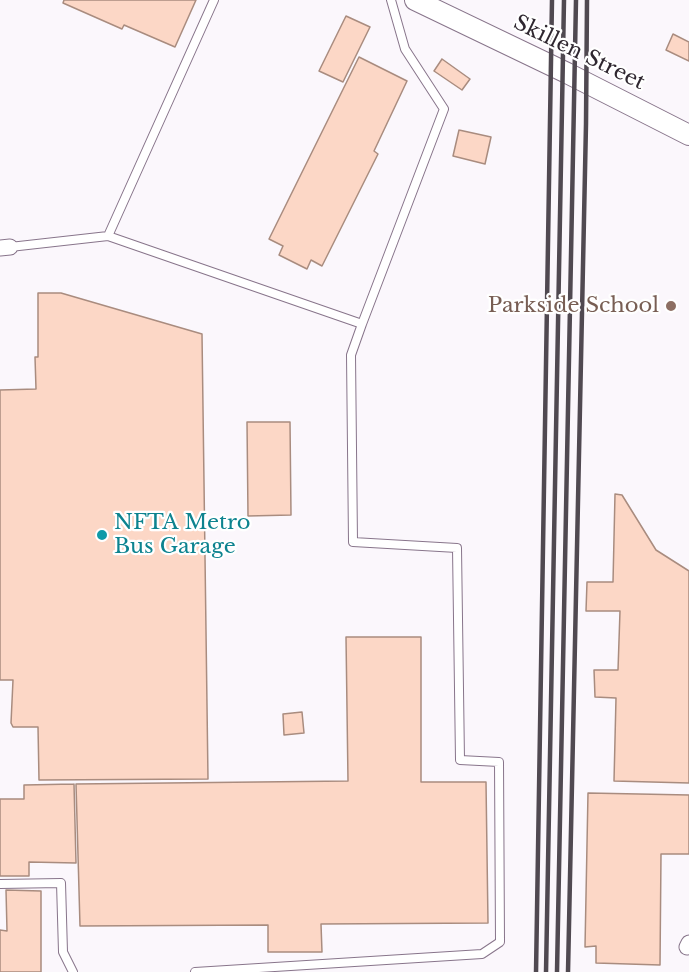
<!DOCTYPE html>
<html>
<head>
<meta charset="utf-8">
<style>
  body { margin:0 }
  canvas { display:block; background:#fbf7fc }
</style>
</head>
<body>
<canvas width="689" height="972"></canvas>
<script>
const context = document.querySelector('canvas').getContext('2d');
context.lineJoin = 'round';
function fillPath(path, color) { context.fillStyle = color; context.fill(path, 'evenodd'); }
const poly = rows => new Path2D(rows.map(r => 'M' + r).join(''));
function strokePath(path, color, width, dash) { context.strokeStyle = color; context.lineWidth = width; context.lineCap = dash ? 'butt' : 'round'; context.setLineDash(dash || []); context.stroke(path); }
function write(font, color, halo, rows, align = 'center') {
  context.font = font + ' "Libre Baskerville",serif'; context.lineWidth = 4.5; context.setLineDash([]); context.textBaseline = 'middle'; context.strokeStyle = halo; context.fillStyle = color; for (const [text, x, y, turn = 0] of rows) {
    context.save(); context.translate(x, y); context.rotate((+turn || 0) * Math.PI / 180); context.textAlign = isNaN(turn) ? turn : align; if (halo) context.strokeText(text, 0, 0); context.fillText(text, 0, 0); context.restore();
  }
}
const building = poly([
  [64,0,196,0,175,47,124,25,122,29,63,3,64,0],
  [346,16,370,27,343,82,319,71,346,16],
  [673,34,689,42,689,61,666,50,673,34],
  [359,57,407,81,374,151,378,154,322,266,311,260,307,269,279,255,283,246,269,239,359,57],
  [442,59,470,79,462,90,434,71,442,59],
  [459,130,491,137,485,164,453,156,459,130],
  [38,293,61,293,202,334,208,779,39,780,38,727,13,727,11,723,13,680,0,680,0,390,36,389,35,357,38,357,38,293],
  [247,422,290,422,291,515,248,516,247,422],
  [615,494,622,495,656,550,689,571,689,783,614,781,616,698,595,697,594,670,618,670,620,611,586,611,587,582,613,582,615,494],
  [346,637,421,637,421,782,486,782,488,923,321,924,322,952,268,952,268,925,80,926,76,784,348,781,346,637],
  [302,712,304,733,284,735,283,714,302,712],
  [74,784,76,863,29,862,29,876,0,876,0,799,24,799,24,785,74,784],
  [588,793,689,795,689,854,661,854,660,965,596,963,596,946,585,947,588,793],
  [6,890,41,891,41,972,0,972,0,930,7,931,6,890]
]);
fillPath(building, '#fcd7c6');
strokePath(building, '#a98c7f', 1.5);
const service = poly([
  [108,236,214,0],
  [10,247,108,236,362,324,444,109,405,49,391,0],
  [0,884,61,883,63,952,73,972],
  [195,972,482,954,500,942,499,762,460,760,457,548,353,542,351,355,362,324]
]);
const minor = poly([
  [0,248,10,247],
  [687,947,689,943]
]);
const tertiary = poly([
  [415,0,567,73,689,135]
]);
strokePath(service, '#88758b', 10);
strokePath(minor, '#88758b', 17);
strokePath(tertiary, '#88758b', 22);
strokePath(service, '#fff', 8);
strokePath(minor, '#fff', 15);
strokePath(tertiary, '#fff', 20);
strokePath(poly([
  [536,972,552,0],
  [546,972,564,0],
  [557,972,576,0],
  [568,972,586,124,587,0]
]), '#504951', 4.5);
for (const [x, y, r, color] of [
  [671,306,6,"#8d6e63"],
  [102,535,6,"#0f9aa8"]
]) { const dot = new Path2D(); dot.arc(x, y, r, 0, 2 * Math.PI); context.fillStyle = color; context.fill(dot); strokePath(dot, '#fff', 2); }
write('21px', '#2f2730', '#fff', [
  ["Skillen Street",579,53,26]
]);
write('21px', '#785e54', '#fff', [
  ["Parkside School",659,306]
], 'right');
write('21px', '#0d838f', '#fff', [
  ["NFTA Metro",114,523],
  ["Bus Garage",114,547]
], 'left');
</script>
</body>
</html>
